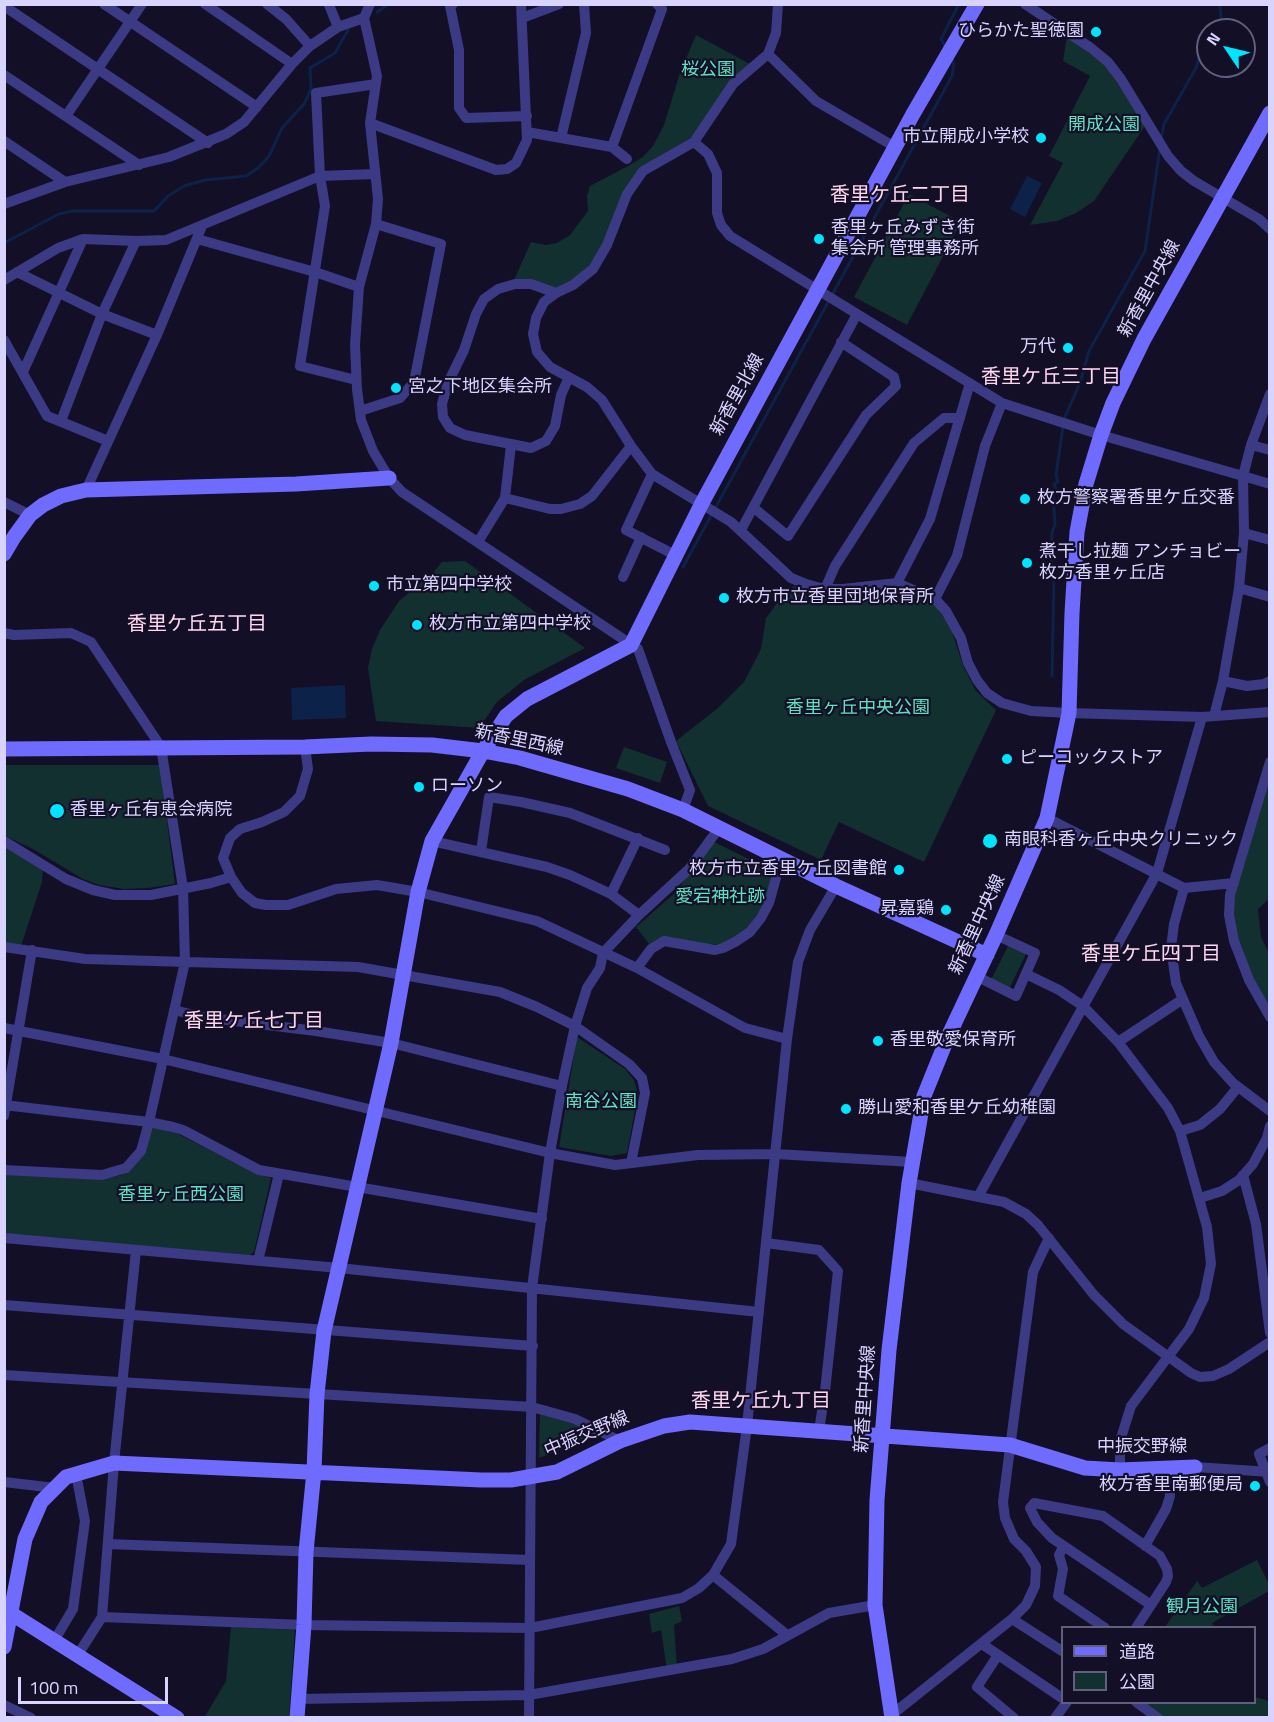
<!DOCTYPE html>
<html>
<head>
<meta charset="utf-8">
<style>
  body { margin:0 }
  #map { position:relative; width:1274px; height:1722px; overflow:hidden; background:#130f26; font-family:"Titillium Web","Noto Sans JP",sans-serif }
  canvas { display:block }
  .frame { position:absolute; inset:0; border:6px solid #d9d4ff; pointer-events:none }
  .legend { position:absolute; left:1061px; top:1626px; width:195px; height:78px; box-sizing:border-box; background:#130f26; border:2px solid #625e7d; margin:0; padding:8px 10px; list-style:none; font-size:18px; color:#d9d4ff }
  .legend li { display:flex; align-items:center; gap:12px; height:30px }
  .legend b { width:30px; border:2px solid #625e7d }
  .north { position:absolute; left:1196px; top:18px; width:60px; height:60px; box-sizing:border-box; background:#130f26; border:2px solid #625e7d; border-radius:50%; rotate:305deg; font-size:16px; font-weight:700; line-height:24px; text-align:center; color:#d9d4ff }
  .north::after { content:''; display:block; margin:auto; width:21px; height:27px; background:#00e5ff; clip-path:polygon(50% 0,100% 100%,50% 72%,0 100%) }
  .scale { position:absolute; left:18px; top:1677px; width:150px; height:27px; box-sizing:border-box; border:3px solid #d9d4ff; border-top:0; padding-left:8px; font-size:18px; line-height:21px; white-space:nowrap; color:#d9d4ff; -webkit-text-stroke:4px #130f26; paint-order:stroke }
</style>
</head>
<body>
<div id="map">
<canvas width="1274" height="1722"></canvas>
<div class="frame"></div>
<ul class="legend">
<li><b style="height:8px;background:#6f6bff"></b>道路</li>
<li><b style="height:16px;background:#12302f"></b>公園</li>
</ul>
<div class="north">N</div>
<div class="scale">100 m</div>
</div>
<script>
const context = document.querySelector('canvas').getContext('2d');
context.lineJoin = 'round';
function fillPath(path, color) { context.fillStyle = color; context.fill(path, 'evenodd'); }
const poly = rows => new Path2D(rows.map(r => 'M' + r).join(''));
function strokePath(path, color, width, dash) { context.strokeStyle = color; context.lineWidth = width; context.lineCap = dash ? 'butt' : 'round'; context.setLineDash(dash || []); context.stroke(path); }
function write(font, color, halo, rows, align = 'center') {
  context.font = font + ' "Titillium Web","Noto Sans JP",sans-serif'; context.lineWidth = 4.5; context.setLineDash([]); context.textBaseline = 'middle'; context.strokeStyle = halo; context.fillStyle = color; for (const [text, x, y, turn = 0] of rows) {
    context.save(); context.translate(x, y); context.rotate((+turn || 0) * Math.PI / 180); context.textAlign = isNaN(turn) ? turn : align; if (halo) context.strokeText(text, 0, 0); context.fillText(text, 0, 0); context.restore();
  }
}
fillPath(poly([
  [696,35,750,64,691,138,640,168,603,243,589,266,571,281,555,289,514,280,531,242,546,245,557,243,570,235,588,211,587,196,590,186,628,166,643,157,653,146,664,125,680,73],
  [1067,36,1105,65,1118,81,1145,126,1094,201,1076,213,1057,221,1030,225,1063,163,1049,156,1090,76,1063,61],
  [909,194,961,222,907,325,854,297],
  [465,561,585,648,524,680,497,702,479,728,376,721,368,668,372,649,380,630,399,601,433,573,442,562],
  [794,586,819,596,849,596,886,591,911,592,935,605,950,626,964,668,976,691,996,710,924,862,839,822,821,860,708,806,676,741,718,708,744,682,761,649,766,618,780,599],
  [624,747,667,762,660,783,616,768],
  [4,765,160,765,175,884,148,888,124,889,99,885,83,879,33,849,5,836],
  [1269,775,1269,899,1258,909,1261,937,1269,953,1269,1009,1253,979,1238,940,1233,914,1234,896],
  [712,841,769,869,772,877,765,901,757,915,747,929,722,944,705,944,663,937,649,944,636,927,676,892],
  [4,845,43,868,42,882,21,946,5,944],
  [1009,944,1027,952,1009,989,991,980],
  [577,1037,625,1069,634,1080,638,1094,627,1153,611,1156,559,1147],
  [151,1126,170,1130,257,1174,271,1178,254,1252,250,1255,5,1235,4,1173,109,1178,122,1175,135,1164],
  [540,1414,588,1428,594,1432,594,1437,539,1458],
  [1257,1560,1269,1584,1269,1591,1212,1623,1214,1627,1165,1627,1197,1581,1202,1588],
  [679,1606,682,1621,674,1625,677,1668,667,1670,661,1630,652,1633,649,1614],
  [231,1627,295,1630,289,1717,204,1718,226,1681],
  [1255,1697,1269,1701,1269,1717,1164,1717,1141,1703,1254,1702]
]), '#12302f');
fillPath(poly([
  [1027,176,1042,183,1025,217,1010,209],
  [345,685,346,718,292,720,291,688]
]), '#0c2248');
strokePath(poly([
  [377,12,389,4],
  [1214,30,1221,19,1220,4],
  [946,48,941,39,959,4],
  [1161,139,1164,124,1196,68,1201,52,1208,41],
  [4,243,59,214,72,211,154,211,168,196,184,186,205,180,246,176,258,168,269,156,282,128,304,104,311,89,310,68,335,53,348,30],
  [683,567,952,76,954,64,952,59],
  [1052,676,1054,576,1051,565,1052,533,1055,524,1053,496,1056,489,1054,484,1058,482,1056,475,1064,419,1080,383,1089,351,1145,251,1160,148]
]), '#0c2248', 3);
strokePath(poly([
  [104,4,257,107],
  [205,4,292,64],
  [267,4,286,19,310,46],
  [370,4,364,18,377,76,370,123,378,199,376,224,359,287,355,345,357,389,361,420,373,451,389,478,402,492,638,649,671,742,690,790,683,810],
  [453,4,450,6,459,50,459,108,466,118,527,116],
  [778,4,776,33,768,54,733,84,694,142,643,171,627,194,607,245,593,269,573,285,556,293,544,302,536,318,533,334,537,352,550,367,587,387,602,400,631,446,652,474,731,522,791,578,806,584,825,589,843,589,897,583,935,599,946,611,961,638,968,663,977,680,987,693,1002,703,1031,711,1069,713,1202,717,1270,712],
  [1025,4,1091,48,1108,62,1121,79,1168,156,1181,171,1194,181,1259,219,1270,229],
  [329,5,338,27],
  [4,6,208,143],
  [522,18,559,4],
  [768,54,816,101,895,147],
  [4,75,139,165],
  [66,116,142,4],
  [370,123,496,170,507,169,516,163,527,140,521,4],
  [527,132,612,147,627,159],
  [561,138,586,33,584,4],
  [4,141,65,182],
  [694,142,708,154,717,173,717,213,721,225,730,236,1002,403,985,446,957,556,935,599],
  [612,147,662,9,657,4],
  [4,204,65,182,169,157,226,134,244,122,292,64,310,46,338,27,364,18],
  [197,239,315,272,359,287],
  [17,272,102,314,157,335],
  [4,280,58,248,83,239,136,241,166,240,320,176,375,174],
  [556,293,531,284,515,284,498,289,484,299,476,314,464,350,448,383,442,404,443,417,450,428,465,435,531,448,546,441,555,426,561,395,569,377],
  [4,340,47,416,108,441],
  [23,372,83,239],
  [356,380,300,366,325,206,320,176,316,93,376,84],
  [1002,403,1101,435,1243,476,1244,533,1270,540],
  [360,411,400,398,414,382,441,244,376,224],
  [61,421,102,314,136,241],
  [1251,445,1270,394],
  [1270,450,1251,445,1243,476,1270,484],
  [652,474,626,530,677,556],
  [86,490,157,335,202,226],
  [505,498,550,509,561,509,580,504,592,496,631,446],
  [4,502,30,515],
  [754,508,788,536,866,415,896,386,894,377,841,342],
  [741,530,857,314],
  [478,542,505,498,511,445],
  [623,577,641,537],
  [897,583,930,519,970,383],
  [1239,588,1270,597],
  [825,589,835,566,914,443,944,418,960,418],
  [4,633,14,635,71,633,91,642,161,747,183,888,185,962,149,1122,141,1151,126,1168,102,1175,4,1170],
  [1223,681,1247,686,1264,684,1270,681],
  [1214,716,1223,681,1239,588,1244,533],
  [305,747,308,769,300,796,284,812,262,822,240,829,230,838,223,858,231,877,242,893,255,903,266,905,288,905,336,889,377,885,418,892,537,921,637,968,745,1028,787,1039],
  [1270,762,1230,895,1229,915,1234,941,1249,980,1270,1017],
  [1047,818,1184,888,1234,883],
  [4,841,66,879,93,890,115,895,151,895,211,883,231,877],
  [432,841,547,867,570,875,611,894,639,915],
  [481,851,489,797,521,802,570,813,665,850],
  [1184,888,1174,924,1171,948,1176,983,1199,1036,1214,1062,1233,1083,1270,1111],
  [611,894,638,838],
  [4,947,85,959,358,967,500,992,537,1007,575,1026,629,1064,642,1078,645,1093,631,1163],
  [637,968,651,949,664,941,715,950,723,948,735,942,750,932,761,918,769,903,776,878],
  [1026,974,1059,990,1083,1006,1118,1042,1168,1108,1180,1131,1207,1227,1211,1264,1204,1298,1189,1329,1131,1406,1120,1441,1120,1470],
  [976,976,1016,996,1035,953,996,935],
  [174,1010,202,1017,316,1031,391,1043,562,1086],
  [4,1028,163,1059,550,1153,615,1165,698,1155,776,1154,912,1162],
  [1118,1042,1183,999],
  [4,1105,149,1122,173,1127,183,1130,259,1170,542,1219],
  [4,1116,32,950],
  [1180,1131,1200,1125,1220,1109,1238,1087],
  [1243,1175,1256,1224,1270,1333],
  [909,1183,1004,1202,1026,1214,1038,1225,1094,1295,1123,1324,1191,1373,1200,1377,1213,1376,1229,1369,1270,1342],
  [979,1195,1157,873,1202,717],
  [1200,1198,1222,1191,1239,1180,1253,1164,1267,1138,1270,1126],
  [4,1238,339,1268,759,1312],
  [766,1243,819,1250,838,1271,825,1391,819,1431],
  [258,1261,279,1174],
  [4,1305,533,1346],
  [4,1375,532,1407,575,1419,620,1441],
  [1270,1448,1259,1454,1270,1482],
  [1195,1467,1270,1472],
  [4,1482,55,1488],
  [108,1544,530,1560],
  [1064,1546,1059,1555,1063,1569,1058,1596,1105,1628],
  [1145,1546,1166,1509,1170,1496,1168,1467],
  [713,1575,787,1635],
  [102,1617,304,1625,530,1628,682,1598,699,1588,713,1575,731,1544,747,1426,787,1039,798,962,810,930,836,886],
  [1012,1619,1062,1651],
  [1136,1628,1166,1582,1168,1576,1167,1569,1160,1556,1103,1516,1034,1503,1030,1508,1037,1522,1052,1538,1151,1605],
  [54,1641,73,1609,85,1521,76,1474],
  [982,1644,1062,1698],
  [998,1655,977,1687,1014,1718],
  [77,1656,102,1617,114,1463,136,1250],
  [299,1699,529,1695,732,1659,763,1649,829,1613,875,1605],
  [1136,1702,1158,1718],
  [4,1705,31,1718],
  [889,1717,1012,1619,1026,1605,1035,1586,1036,1567,1026,1551,1014,1539,1005,1518,1003,1502,1033,1272,1049,1238],
  [529,1718,532,1288,550,1153,562,1086,575,1026,587,988,600,968,603,953,639,915,689,869,719,828],
  [1055,1718,1067,1702]
]), '#3d3a85', 10);
strokePath(poly([
  [4,554,14,537,30,515,43,505,61,496,86,490,296,484,389,478],
  [4,749,305,747,371,744,432,745,483,751,520,758,628,789,683,810,836,886,987,955],
  [4,1609,177,1718],
  [4,1647,25,1539,41,1502,66,1477,114,1463,481,1480,511,1480,557,1472,620,1441,664,1426,690,1422,1010,1445,1085,1468,1120,1470,1195,1467],
  [297,1718,304,1625,306,1552,314,1471,317,1394,324,1331,391,1043,418,892,432,841,483,751,506,716,527,699,631,645,702,503,913,114,977,4],
  [892,1718,875,1605,877,1500,889,1350,909,1183,924,1096,947,1039,996,935,1047,818,1069,713,1072,613,1077,532,1086,484,1101,435,1113,403,1144,339,1270,113]
]), '#6f6bff', 15);
for (const [x, y, r, color] of [
  [1096,32,6,"#00e5ff"],
  [1041,138,6,"#00e5ff"],
  [819,239,6,"#00e5ff"],
  [1068,348,6,"#00e5ff"],
  [396,388,6,"#00e5ff"],
  [1025,499,6,"#00e5ff"],
  [1027,563,6,"#00e5ff"],
  [374,586,6,"#00e5ff"],
  [724,598,6,"#00e5ff"],
  [417,625,6,"#00e5ff"],
  [1007,759,6,"#00e5ff"],
  [419,787,6,"#00e5ff"],
  [57,811,8,"#00e5ff"],
  [990,841,8,"#00e5ff"],
  [899,870,6,"#00e5ff"],
  [946,910,6,"#00e5ff"],
  [878,1041,6,"#00e5ff"],
  [846,1109,6,"#00e5ff"],
  [1255,1486,6,"#00e5ff"]
]) { const dot = new Path2D(); dot.arc(x, y, r, 0, 2 * Math.PI); context.fillStyle = color; context.fill(dot); strokePath(dot, '#130f26', 2); }
write('18px', '#d9d4ff', '#130f26', [
  ["ひらかた聖徳園",1084,32,"right"],
  ["市立開成小学校",1029,138,"right"],
  ["香里ヶ丘みずき街",831,229],
  ["集会所 管理事務所",831,250],
  ["万代",1056,348,"right"],
  ["宮之下地区集会所",408,388],
  ["枚方警察署香里ケ丘交番",1037,499],
  ["煮干し拉麺 アンチョビー",1039,553],
  ["枚方香里ヶ丘店",1039,574],
  ["市立第四中学校",386,586],
  ["枚方市立香里団地保育所",736,598],
  ["枚方市立第四中学校",429,625],
  ["ピーコックストア",1019,759],
  ["ローソン",431,787],
  ["香里ヶ丘有恵会病院",70,811],
  ["南眼科香ヶ丘中央クリニック",1004,841],
  ["枚方市立香里ケ丘図書館",887,870,"right"],
  ["昇嘉鶏",934,910,"right"],
  ["香里敬愛保育所",890,1041],
  ["勝山愛和香里ケ丘幼稚園",858,1109],
  ["枚方香里南郵便局",1243,1486,"right"]
], 'left');
write('18px', '#5fe0c0', '#130f26', [
  ["桜公園",708,71],
  ["開成公園",1104,126],
  ["香里ヶ丘中央公園",858,709],
  ["愛宕神社跡",720,898],
  ["南谷公園",601,1103],
  ["香里ヶ丘西公園",181,1196],
  ["観月公園",1202,1608]
]);
write('18px', '#d9d4ff', '#130f26', [
  ["新香里中央線",1150,289,-61],
  ["新香里北線",738,395,-61],
  ["新香里西線",519,741,12],
  ["新香里中央線",978,925,-65],
  ["新香里中央線",866,1399,-86],
  ["中振交野線",587,1435,-23],
  ["中振交野線",1142,1448]
]);
write('20px', '#ffd6f0', '#130f26', [
  ["香里ケ丘二丁目",900,196],
  ["香里ケ丘三丁目",1051,378],
  ["香里ケ丘五丁目",197,625],
  ["香里ケ丘四丁目",1151,955],
  ["香里ケ丘七丁目",254,1022],
  ["香里ケ丘九丁目",761,1402]
]);
</script>
</body>
</html>
